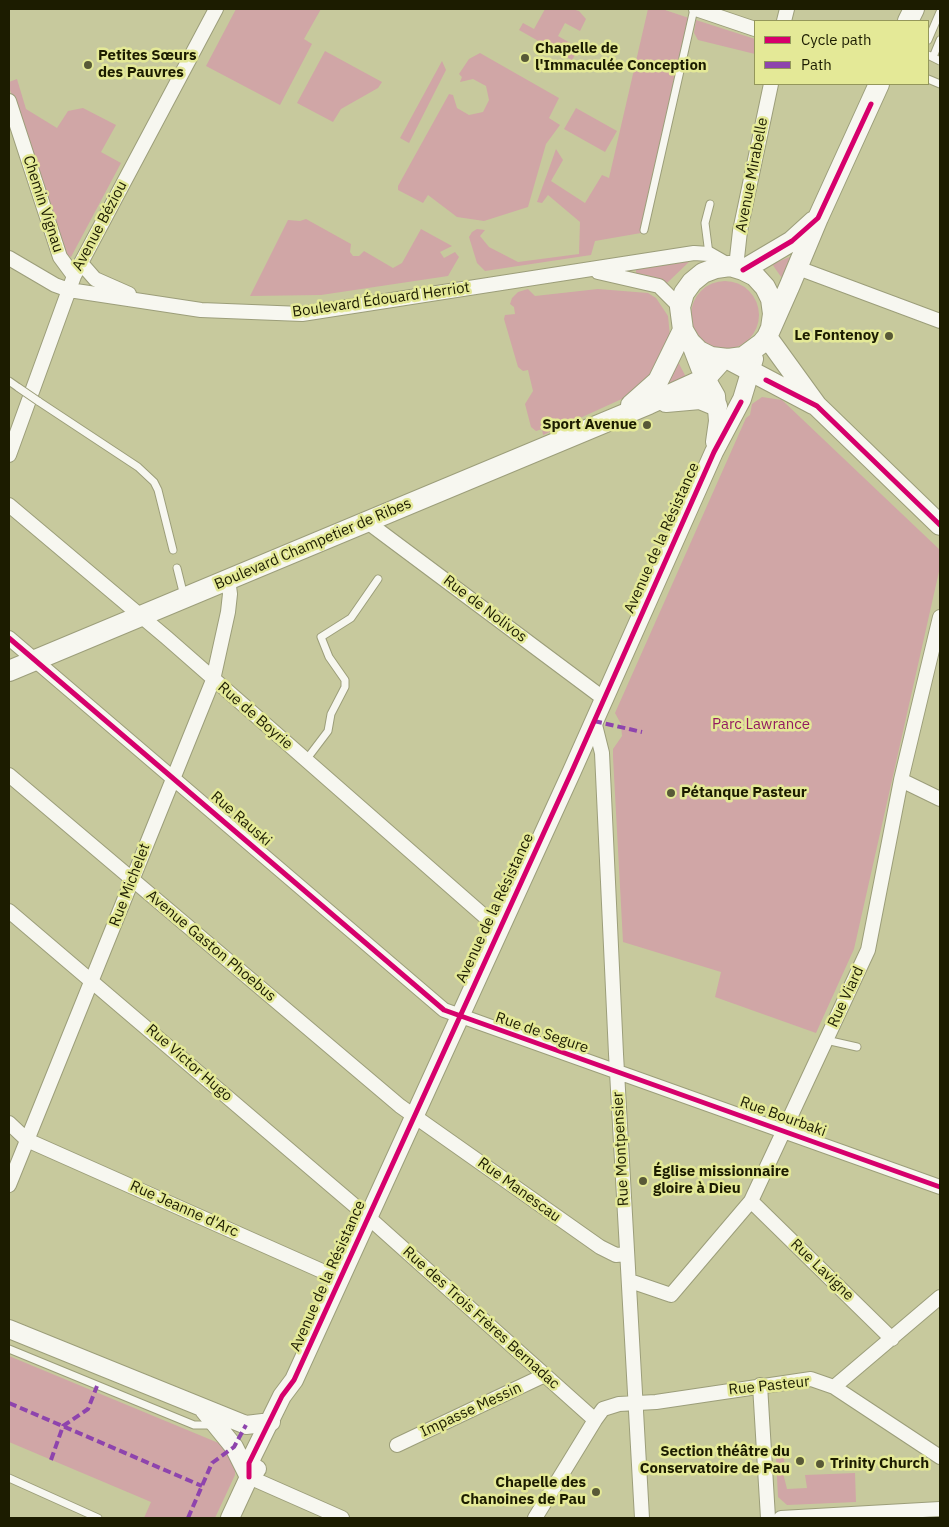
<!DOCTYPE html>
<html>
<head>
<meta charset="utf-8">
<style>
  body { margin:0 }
  #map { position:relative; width:949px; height:1527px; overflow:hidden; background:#c7c99d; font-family:"IBM Plex Sans",sans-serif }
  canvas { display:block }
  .frame { position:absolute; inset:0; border:10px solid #1c1c00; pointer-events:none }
  .legend { position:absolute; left:754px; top:20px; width:175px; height:65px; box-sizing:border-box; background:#e4e997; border:1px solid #94975b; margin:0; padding:6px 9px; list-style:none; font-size:15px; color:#1c1c00 }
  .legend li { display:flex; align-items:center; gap:10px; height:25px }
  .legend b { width:25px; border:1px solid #94975b }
</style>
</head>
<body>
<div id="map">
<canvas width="949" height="1527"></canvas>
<div class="frame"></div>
<ul class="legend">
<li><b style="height:6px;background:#d6006c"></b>Cycle path</li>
<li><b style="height:6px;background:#8e44ad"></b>Path</li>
</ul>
</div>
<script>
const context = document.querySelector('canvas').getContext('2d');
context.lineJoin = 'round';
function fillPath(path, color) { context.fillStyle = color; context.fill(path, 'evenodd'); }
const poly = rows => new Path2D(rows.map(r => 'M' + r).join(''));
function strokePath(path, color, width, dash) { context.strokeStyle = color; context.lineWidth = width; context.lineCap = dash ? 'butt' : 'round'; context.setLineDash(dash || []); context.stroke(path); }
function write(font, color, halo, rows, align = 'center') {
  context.font = font + ' "IBM Plex Sans",sans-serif'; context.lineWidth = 5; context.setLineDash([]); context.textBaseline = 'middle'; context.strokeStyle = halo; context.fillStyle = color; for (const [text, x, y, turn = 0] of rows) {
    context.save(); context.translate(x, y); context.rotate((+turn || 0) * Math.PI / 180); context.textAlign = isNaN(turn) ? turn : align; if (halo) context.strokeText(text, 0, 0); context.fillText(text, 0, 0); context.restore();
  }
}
fillPath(poly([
  [236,9,321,9,304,39,312,44,280,105,206,66],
  [545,9,572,9,579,11,586,19,580,31,565,23,558,36,579,48,572,60,519,30,523,23,534,29],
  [648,9,662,9,689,18,641,233,595,241,591,255,485,271,477,263,469,237,472,232,477,229,485,230,480,236,489,247,518,262,579,254,580,222,548,195,542,203,537,202,556,149,563,160,551,181,585,203,602,175,609,178],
  [696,20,755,39,755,54,698,40,694,33],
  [325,51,382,82,378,88,341,109,333,122,297,103],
  [480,53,559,98,549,118,560,125,546,144,528,207,484,221,457,217,428,195,423,203,398,190,398,186,449,94,453,95,457,108,469,115,483,112,489,100,486,86,473,79,460,82,462,77,459,74,469,59],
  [442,61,446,70,409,143,400,138],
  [17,79,26,109,57,128,68,111,83,108,116,125,101,152,121,163,71,257,67,255,9,87,9,82],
  [576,108,617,131,605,152,564,129],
  [306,219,351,244,350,252,353,256,359,256,364,251,393,268,402,263,421,229,452,246,440,252,444,258,455,252,459,257,448,276,321,295,250,296,288,220,300,221],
  [795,255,784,281,772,264],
  [690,261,667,283,655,277,636,273,636,269],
  '691 315a34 34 0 1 1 68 0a34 34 0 1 1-68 0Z',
  [528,289,535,296,598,289,648,293,656,298,668,316,670,336,656,369,637,392,543,435,542,429,536,431,531,427,525,404,533,391,528,370,523,371,518,367,504,319,505,315,515,314,514,307,510,304,512,298,518,292],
  [677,360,687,379,662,392],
  [762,397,782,400,940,550,940,567,854,949,816,1033,715,997,721,972,623,942,613,757,613,749,622,736,621,724,615,713,746,418,750,415,752,404],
  [9,1356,221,1444,235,1461,235,1475,215,1518,144,1518,151,1502,9,1442],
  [776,1457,784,1457,785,1473,783,1473,787,1489,807,1488,805,1475,855,1473,856,1502,787,1505,778,1497]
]), '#d0a6a6');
const service = poly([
  [928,40,940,12],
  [928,55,940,61],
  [933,57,940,40],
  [928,79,940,84],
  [644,230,694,9],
  [709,254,705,223,710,204],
  [9,381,19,388],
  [38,401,138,467,154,482,158,490,173,550],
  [177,568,184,596],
  [306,760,328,731,331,714,345,687,345,680,329,657,321,637,351,618,378,579],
  [826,1040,857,1047],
  [9,1349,194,1425,213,1425],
  [9,1478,98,1518]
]);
const minor = poly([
  [696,9,755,29],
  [784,21,787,9],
  [9,101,60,257,74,276],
  [9,258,55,285,69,290,201,310,302,314,694,253,709,254,730,266],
  [81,263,95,279,129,294],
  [736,267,740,231,771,84],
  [798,268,940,321],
  [598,272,659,286,680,307],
  [9,455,74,276,216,9],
  [9,505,167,638,499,929],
  [366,521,603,698],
  [9,638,444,1010,940,1187],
  [594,721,602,753,616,1054,642,1518],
  [9,775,400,1106,600,1247,616,1255,627,1254],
  [901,780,940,799],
  [9,911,368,1217,595,1420],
  [9,1123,27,1140,340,1279],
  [9,1185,213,680,228,612,230,594,228,579],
  [751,1201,892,1339],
  [630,1281,671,1295,751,1201,868,950,901,780,940,617],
  [760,1385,768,1518],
  [834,1387,940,1297],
  [397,1445,545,1375],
  [249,1477,342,1518],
  [535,1518,595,1420,603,1409,619,1404,656,1402,811,1379,834,1387,940,1457],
  [781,1518,940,1509]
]);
const tertiary = poly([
  [690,342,700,368,716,396,718,421,715,442],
  [9,1329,246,1425,271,1422],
  [204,1410,234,1447,249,1477],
  [249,1477,249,1463,282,1396,294,1380,572,771,714,452,742,399,754,359],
  [230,1518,249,1477,257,1469]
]);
const secondary = poly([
  [908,21,914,9],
  [743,270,792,241,814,221],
  [771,328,773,314,771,299,765,287,755,276,743,270,730,266,716,268,703,273,692,282,684,293,680,307,683,330,690,342,699,351,711,357,728,359,743,357,762,343,767,337,790,285,818,218,879,84],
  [767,337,817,406,940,525],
  [728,359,813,404],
  [666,402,700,399,717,406],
  [631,405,658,381,683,330],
  [9,671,649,404,706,378,723,359]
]);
strokePath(service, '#9c9e7a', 9);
strokePath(minor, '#9c9e7a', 16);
strokePath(tertiary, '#9c9e7a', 20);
strokePath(secondary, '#9c9e7a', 22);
strokePath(service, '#f7f7f0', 7);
strokePath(minor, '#f7f7f0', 14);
strokePath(tertiary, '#f7f7f0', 18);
strokePath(secondary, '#f7f7f0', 20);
const serviceBridge = poly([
  [19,388,38,401]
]);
strokePath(serviceBridge, '#9c9e7a', 9, []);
strokePath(serviceBridge, '#f7f7f0', 7);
strokePath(poly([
  [594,721,642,732],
  [9,1403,202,1486],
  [51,1460,63,1426,88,1409,97,1386],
  [188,1518,212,1463,234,1447,246,1425]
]), '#8e44ad', 4, [8, 4]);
strokePath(poly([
  [743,270,792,241,818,218,871,104],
  [766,380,817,406,940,525],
  [9,638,444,1010,940,1187],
  [249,1477,249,1463,282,1396,294,1380,572,771,714,452,741,402]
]), '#d6006c', 5);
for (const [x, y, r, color] of [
  [525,58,5,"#585937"],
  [88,65,5,"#585937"],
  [889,336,5,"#585937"],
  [647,425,5,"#585937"],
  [671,793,5,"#585937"],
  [643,1181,5,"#585937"],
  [800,1461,5,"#585937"],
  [820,1464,5,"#585937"],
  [596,1492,5,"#585937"]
]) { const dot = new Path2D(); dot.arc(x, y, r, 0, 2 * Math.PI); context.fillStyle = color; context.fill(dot); strokePath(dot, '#e4e997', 2); }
write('bold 15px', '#1c1c00', '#e4e997', [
  ["Chapelle de",535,49],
  ["l'Immaculée Conception",535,66],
  ["Petites Sœurs",98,56],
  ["des Pauvres",98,73],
  ["Le Fontenoy",879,336,"right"],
  ["Sport Avenue",637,425,"right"],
  ["Pétanque Pasteur",681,793],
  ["Église missionnaire",653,1172],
  ["gloire à Dieu",653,1189],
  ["Section théâtre du",790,1452,"right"],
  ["Conservatoire de Pau",790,1469,"right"],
  ["Trinity Church",830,1464],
  ["Chapelle des",586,1483,"right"],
  ["Chanoines de Pau",586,1500,"right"]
], 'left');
write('15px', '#1c1c00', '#e4e997', [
  ["Avenue Mirabelle",752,175,-79],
  ["Chemin Vignau",43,204,72],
  ["Avenue Béziou",100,226,-62],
  ["Boulevard Édouard Herriot",381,300,-8],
  ["Avenue de la Résistance",662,538,-66],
  ["Boulevard Champetier de Ribes",313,544,-23],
  ["Rue de Nolivos",485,609,37],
  ["Rue de Boyrie",255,716,41],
  ["Rue Rauski",241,819,41],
  ["Rue Michelet",130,885,-69],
  ["Avenue de la Résistance",495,908,-65],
  ["Avenue Gaston Phoebus",211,946,40],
  ["Rue Viard",846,997,-65],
  ["Rue de Segure",542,1033,19],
  ["Rue Victor Hugo",189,1063,41],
  ["Rue Bourbaki",783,1117,20],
  ["Rue Montpensier",621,1149,-93],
  ["Rue Manescau",519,1190,36],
  ["Rue Jeanne d'Arc",184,1209,24],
  ["Rue Lavigne",822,1270,44],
  ["Avenue de la Résistance",328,1276,-66],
  ["Rue des Trois Frères Bernadac",481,1318,42],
  ["Rue Pasteur",769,1386,-6],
  ["Impasse Messin",471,1410,-25]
]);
write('15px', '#931b60', '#e4e997', [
  ["Parc Lawrance",761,725]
]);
</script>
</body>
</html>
